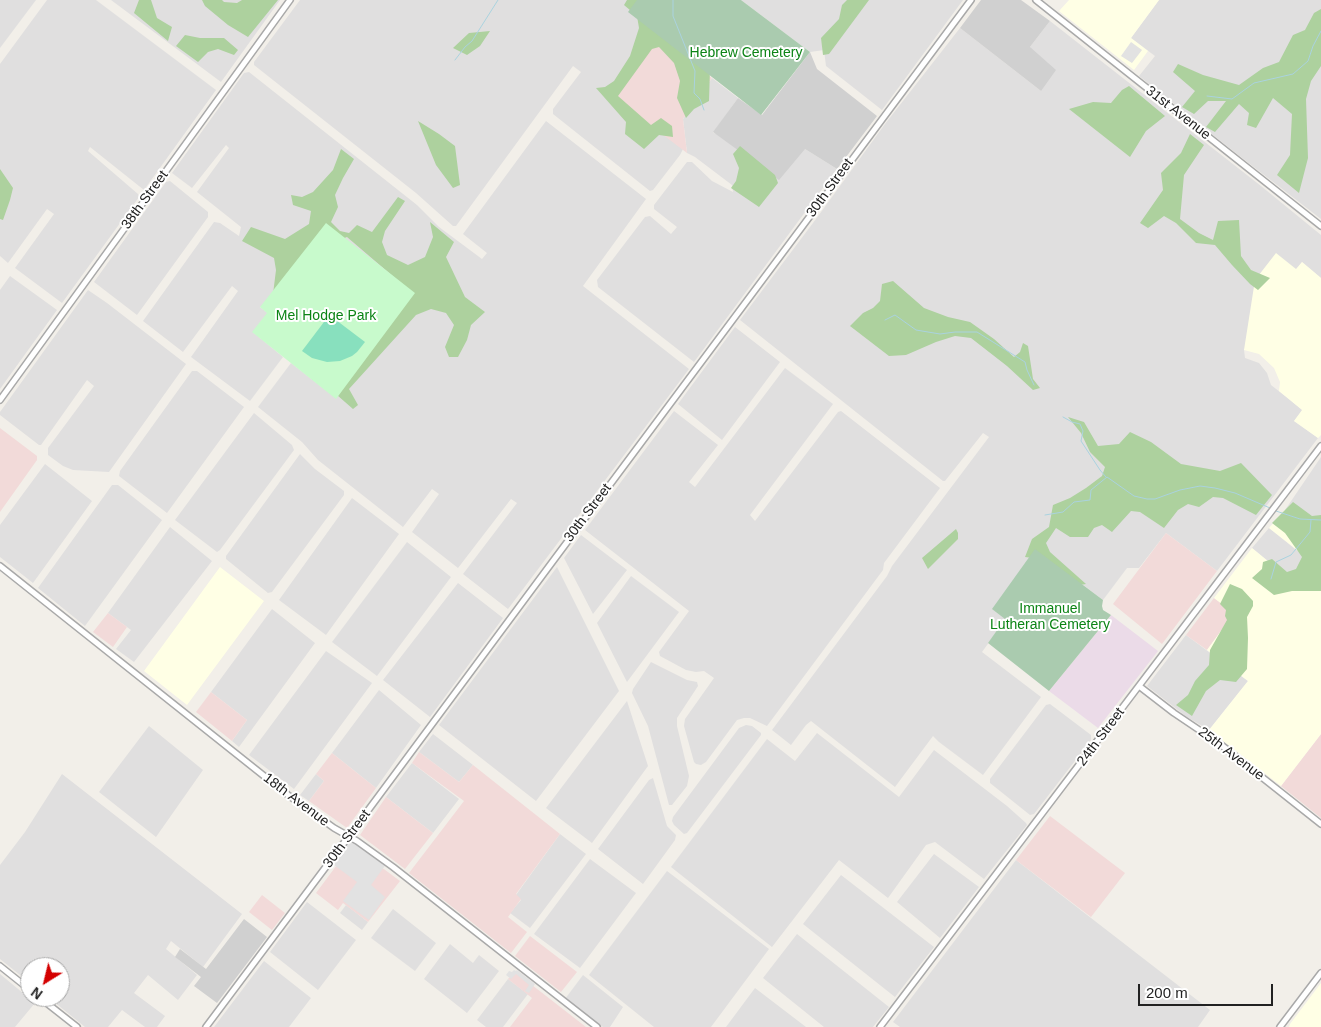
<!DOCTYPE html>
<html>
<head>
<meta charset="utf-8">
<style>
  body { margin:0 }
  #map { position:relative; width:1321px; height:1027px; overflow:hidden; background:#f2efe9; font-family:Helvetica,sans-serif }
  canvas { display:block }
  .north { position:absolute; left:20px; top:957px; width:50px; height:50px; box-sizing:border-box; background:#fff; border:1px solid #a7a7a7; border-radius:50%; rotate:216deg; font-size:14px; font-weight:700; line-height:20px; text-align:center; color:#222 }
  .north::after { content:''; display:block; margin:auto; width:18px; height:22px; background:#d40000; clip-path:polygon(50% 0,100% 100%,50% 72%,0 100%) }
  .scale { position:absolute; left:1138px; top:984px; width:135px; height:22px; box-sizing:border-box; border:2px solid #222; border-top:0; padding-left:6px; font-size:15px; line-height:18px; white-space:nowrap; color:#222; -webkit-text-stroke:4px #fff; paint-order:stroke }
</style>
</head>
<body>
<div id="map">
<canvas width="1321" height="1027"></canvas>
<div class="north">N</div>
<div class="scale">200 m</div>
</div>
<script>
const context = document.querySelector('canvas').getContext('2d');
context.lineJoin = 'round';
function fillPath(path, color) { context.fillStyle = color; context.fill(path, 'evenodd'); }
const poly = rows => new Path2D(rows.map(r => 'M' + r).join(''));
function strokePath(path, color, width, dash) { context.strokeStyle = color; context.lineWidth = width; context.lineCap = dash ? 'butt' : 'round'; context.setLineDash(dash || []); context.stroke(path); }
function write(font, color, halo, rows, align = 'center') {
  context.font = font + ' Helvetica,sans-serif'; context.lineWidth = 4; context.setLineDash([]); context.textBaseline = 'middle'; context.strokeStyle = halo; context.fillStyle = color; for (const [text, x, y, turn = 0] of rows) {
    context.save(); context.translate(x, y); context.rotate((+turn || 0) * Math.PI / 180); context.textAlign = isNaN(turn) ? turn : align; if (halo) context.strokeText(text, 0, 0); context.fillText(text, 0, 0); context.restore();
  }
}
fillPath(poly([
  [0,0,36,0,0,48],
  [47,0,96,0,216,90,144,190,90,147,88,151,138,194,139,197,62,303,15,268,54,214,47,209,8,263,0,256,0,64],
  [111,0,280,0,221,82],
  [300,0,637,0,660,37,614,97,683,149,680,155,653,190,650,191,553,114,553,109,581,72,573,66,456,226,453,226,416,193,254,65,254,62],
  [741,0,963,0,882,110,826,66,824,50,810,52],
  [1159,0,1321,0,1321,219,1237,154,1139,76,1155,56,1131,38],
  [1050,21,1261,186,1321,235,1321,278,1302,262,1244,350,1245,358,1259,363,1267,373,1271,385,1303,410,1294,421,1318,438,1217,571,1166,533,1139,568,1127,568,1103,600,1036,549,993,609,1006,619,982,652,1041,697,983,775,939,742,933,736,895,787,811,721,806,725,791,745,772,730,887,576,892,566,989,437,983,433,945,481,943,481,740,320,816,219,885,124,960,28,1041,91,1030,47],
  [249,72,417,205,439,227,482,259,487,253,463,234,546,121,646,199,583,286,689,369,508,609,463,574,517,503,511,499,458,568,412,532,439,494,432,489,403,527,318,460,302,442,258,407,291,363,336,398,415,293,260,307,268,313,253,332,283,357,250,401,191,357,238,291,232,286,183,352,143,321,214,222,220,223,239,236,241,227,197,192,229,148,226,145,192,188,172,173,244,73],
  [712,78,738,98,713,133,805,149,837,169,694,362,598,287,597,280,645,217,650,216,671,234,677,227,654,209,654,205,687,162,692,162,712,181,733,192,732,185,695,157,687,153,683,119],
  [170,181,208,212,208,217,137,315,94,282,166,182],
  [10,276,57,310,0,389,0,290],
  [88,290,107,303,186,364,109,472,73,470,63,466,48,455,48,448,94,386,87,380,41,445,39,445,0,415,0,412],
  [735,327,780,362,722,440,678,404],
  [785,368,833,404,750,515,755,521,838,412,841,411,940,488,884,563,883,570,767,726,750,718,744,718,737,720,706,762,701,765,696,764,694,762,684,726,685,719,714,678,704,671,696,672,686,670,660,656,659,652,689,611,585,530,674,411,718,445,689,482,695,487],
  [192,371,197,371,244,407,167,513,119,476,120,471],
  [254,413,292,445,294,450,220,550,217,552,175,520],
  [300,454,315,469,344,491,344,495,272,592,268,593,226,559,226,556],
  [1321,457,1321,516,1310,528,1285,510],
  [45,464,92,501,33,583,0,557,0,525],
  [112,485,118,485,162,520,85,626,38,588],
  [352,498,399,534,326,635,279,600],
  [170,527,212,561,134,662,116,649,131,630,108,613],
  [1269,528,1320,569,1303,590,1252,548],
  [581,535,627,570,593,614,564,558],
  [407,542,451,577,377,676,332,642],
  [557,567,619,691,536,801,439,725],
  [631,576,679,612,627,682,597,623],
  [458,583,503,618,430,717,383,680],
  [272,609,315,643,239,747,232,741,247,720,211,692],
  [1186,635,1248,681,1209,730,1187,717,1147,686],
  [326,651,372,683,294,789,249,755],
  [651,662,687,680,697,682,698,686,677,718,677,726,689,776,687,786,672,805,669,805,648,726,632,693,633,689],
  [379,690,421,725,376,788,332,753],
  [627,701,648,766,592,843,546,808],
  [1050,704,1091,735,1091,740,1034,814,1030,815,990,783,990,779,1046,705],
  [746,725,752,726,761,733,761,735,687,833,684,834,674,825,672,821,673,817,739,728],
  [149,726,203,770,156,837,99,792],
  [817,733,899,797,934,750,1007,806,1026,823,1027,825,984,879,935,842,926,845,888,898,839,860,772,947,671,867,767,739,795,761],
  [433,734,473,765,459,782,419,752],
  [412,763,459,799,433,833,386,797],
  [62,774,242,914,203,967,171,941,166,949,197,975,178,1000,148,975,134,993,165,1016,157,1027,145,1027,122,1010,108,1027,85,1027,48,997,60,997,60,967,30,967,30,983,0,959,0,865,25,832],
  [316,774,324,781,309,801,300,795],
  [653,778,667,826,676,835,675,840,643,884,598,849,649,780],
  [560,834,586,854,530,928,510,913,521,900,516,895],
  [934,854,979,887,940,938,897,902],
  [590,859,636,893,580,968,534,934],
  [1016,860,1210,1010,1198,1027,900,1027,893,1022],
  [667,871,769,949,711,1027,654,1027,589,975],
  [841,875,934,947,895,997,803,924],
  [307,902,356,940,318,990,270,952],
  [346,905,368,922,362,930,340,913],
  [393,909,436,943,415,971,371,938],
  [797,934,889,1007,873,1027,824,1027,763,978],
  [450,944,473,963,479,955,499,971,467,1013,424,979],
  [264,961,311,998,289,1027,214,1027],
  [0,974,35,1003,15,1027,0,1027],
  [583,975,623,1007,610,1027,603,1027,565,999],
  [508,979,528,994,503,1027,486,1027,477,1020],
  [755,988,806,1027,726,1027]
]), '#e0dfdf');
fillPath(poly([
  [660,37,712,78,683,119,687,153,613,97],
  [0,428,37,456,37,460,0,512],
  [1166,533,1217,571,1162,644,1113,604],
  [1214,598,1234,613,1207,650,1186,635],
  [108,613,127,627,113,647,93,632],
  [211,692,247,720,232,741,196,712],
  [1321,734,1321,818,1281,786],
  [419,752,459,782,473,765,560,834,516,894,521,899,508,917,527,932,511,953,409,873,464,801,412,763],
  [332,753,376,788,347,828,309,801,324,781,316,774],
  [386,797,433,833,405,869,360,835],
  [1050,816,1125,873,1091,917,1016,860],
  [351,846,361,852,400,881,368,922,343,903,338,910,316,893],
  [262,895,285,913,272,930,249,912],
  [530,936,577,972,561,992,515,956],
  [514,971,586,1027,510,1027,532,998,508,979]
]), '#f2dad9');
fillPath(poly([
  [1111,615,1158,651,1098,728,1049,691]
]), '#ebdbe8');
fillPath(poly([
  [1069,0,1159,0,1131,38,1148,51,1134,70,1059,11],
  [1276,253,1296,269,1302,262,1321,278,1321,435,1318,438,1294,421,1302,410,1279,391,1280,382,1274,368,1259,354,1244,350,1255,280],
  [1285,510,1309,528,1321,516,1321,734,1281,786,1209,730,1248,681,1207,650,1234,613,1214,598,1252,548,1303,590,1320,568,1269,528],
  [220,567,264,601,187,705,144,671],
  [1321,983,1321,1027,1289,1027,1290,1024]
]), '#ffffe5');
fillPath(poly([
  [981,0,1021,0,1050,21,1030,47,1056,70,1041,91,960,28],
  [810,52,817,69,877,116,837,169,805,149,779,180,713,132,738,98,762,115],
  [244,919,267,937,217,1003,194,986,201,977,175,957,180,949,206,969]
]), '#d0d0d0');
fillPath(poly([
  [139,0,151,0,157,18,172,27,168,41,134,13],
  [202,0,222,0,224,2,237,3,242,0,278,0,248,37,228,25,205,6],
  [627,0,682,0,710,69,709,101,694,109,686,118,677,98,680,81,674,63,659,47,652,49,618,96,651,125,661,118,672,126,673,137,659,135,644,149,625,134,626,122,596,88,605,87,614,81,630,56,639,28,637,16,624,5],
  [847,0,869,0,829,54,823,55,821,38,839,19,842,5],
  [1321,9,1321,66,1311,81,1306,99,1308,158,1299,193,1277,175,1290,155,1292,114,1273,98,1256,128,1247,125,1249,113,1239,104,1215,132,1206,127,1226,101,1208,101,1194,114,1182,107,1195,91,1173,72,1178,64,1203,75,1239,85,1263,68,1279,62,1293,35,1305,30,1314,13],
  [490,31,480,46,467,55,453,48,469,33],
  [185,35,200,38,224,38,238,50,234,55,218,49,208,52,198,62,176,46],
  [1129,86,1165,116,1146,131,1130,157,1069,109,1093,102,1111,103,1122,90],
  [418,121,439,134,455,146,460,185,453,188,436,165],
  [1190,134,1204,145,1184,175,1180,219,1199,233,1213,240,1218,221,1239,220,1241,256,1251,270,1270,278,1258,290,1250,284,1232,265,1215,245,1196,243,1176,223,1164,216,1148,228,1140,223,1163,190,1161,173,1181,153],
  [740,146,775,175,778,183,759,207,731,188,736,181,739,168,733,154],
  [341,149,354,159,343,178,335,195,338,207,331,222,340,231,349,233,357,225,372,232,398,197,405,201,385,231,382,242,387,255,408,265,425,257,433,237,430,222,454,242,446,257,455,276,465,297,485,312,471,325,467,340,458,357,449,357,445,347,454,325,446,313,431,309,416,315,349,389,358,405,353,409,337,395,409,290,347,237,329,244,273,294,276,270,274,258,242,241,251,227,285,239,309,224,311,211,293,205,291,195,302,197,313,192,333,170],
  [0,169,13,188,10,200,3,220,0,219],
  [893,281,924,308,948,317,970,322,994,339,1014,357,1020,352,1023,343,1028,346,1033,379,1040,388,1033,390,1007,366,971,338,955,336,936,342,906,355,889,356,850,326,863,313,873,308,880,301,882,284],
  [1068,417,1084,422,1098,446,1119,444,1130,432,1151,442,1181,464,1220,471,1241,463,1272,495,1256,515,1223,498,1213,497,1199,507,1188,504,1178,510,1164,528,1140,512,1131,511,1112,532,1102,525,1094,528,1088,537,1070,537,1056,528,1046,543,1050,552,1086,584,1080,585,1047,560,1025,557,1032,539,1049,527,1053,505,1070,498,1086,488,1102,476,1105,467,1090,452,1081,433],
  [1293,502,1312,516,1321,515,1321,591,1292,591,1274,595,1252,578,1262,569,1263,562,1272,559,1287,572,1296,569,1302,557,1285,533,1272,523],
  [956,529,958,533,958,539,928,569,922,558],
  [1230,584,1242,589,1253,601,1253,606,1247,617,1248,638,1247,669,1236,682,1220,680,1206,691,1192,716,1176,705,1188,695,1195,681,1209,665,1210,650,1227,620,1225,616,1226,610,1220,604]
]), '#add19e');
fillPath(poly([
  [637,0,741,0,810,52,761,115,628,12],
  [1035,549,1103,600,1102,606,1103,610,1111,615,1049,691,988,643,1005,619,992,609]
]), '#aacbaf');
fillPath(poly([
  [326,223,415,293,336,399,252,332,267,313,260,307]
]), '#c8facc');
fillPath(poly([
  [332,317,365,342,357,352,352,356,340,361,327,362,312,358,302,351,327,318]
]), '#88e0be');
fillPath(poly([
  [1131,42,1142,50,1132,63,1121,56],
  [349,836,387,863,371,885,385,897,369,920,343,901,357,882,330,862],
  [514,970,516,971,517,970,535,984,529,993,525,991,529,985,516,974,511,979,506,975,509,971,512,972]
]), '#e2e2e2');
strokePath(poly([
  [673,0,673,16,695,71,694,93,700,99,704,110],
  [455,60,465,47,472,41,498,0],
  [1207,96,1232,99,1254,83,1293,74,1308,61,1313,46,1321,31],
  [885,320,895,315,916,330,940,334,955,332,977,332,1025,362,1027,370,1034,385],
  [1063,417,1072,422,1080,424,1083,431,1081,441,1100,470,1106,477],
  [1276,511,1300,519,1321,520],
  [1045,515,1063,512,1074,502,1090,500,1091,490,1107,477,1134,496,1147,499,1155,499,1180,490,1200,486,1215,488,1235,493,1270,508],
  [1271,579,1276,562,1291,555,1310,532,1311,520]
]), '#aad3df', 1);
const minor = poly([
  [1036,0,1321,226],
  [0,400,290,0],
  [0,566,288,795,334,828,357,841,393,867,597,1027],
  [1139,686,1174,713,1220,744,1321,824],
  [0,966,30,990],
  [39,997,77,1027],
  [206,1027,349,836,556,557,971,0],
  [880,1027,1321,446],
  [1280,1027,1321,973]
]);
strokePath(minor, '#a9a9a9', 8);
strokePath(minor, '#fff', 5);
write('14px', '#0c8416', '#fff', [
  ["Hebrew Cemetery",746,53],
  ["Mel Hodge Park",326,316],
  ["Immanuel",1050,609],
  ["Lutheran Cemetery",1050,625]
]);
write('14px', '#222', '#fff', [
  ["31st Avenue",1178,113,38],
  ["30th Street",830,188,-54],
  ["38th Street",145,200,-54],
  ["30th Street",588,513,-53],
  ["24th Street",1101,737,-53],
  ["25th Avenue",1231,754,37],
  ["18th Avenue",296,800,37],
  ["30th Street",347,839,-53]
]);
</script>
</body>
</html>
